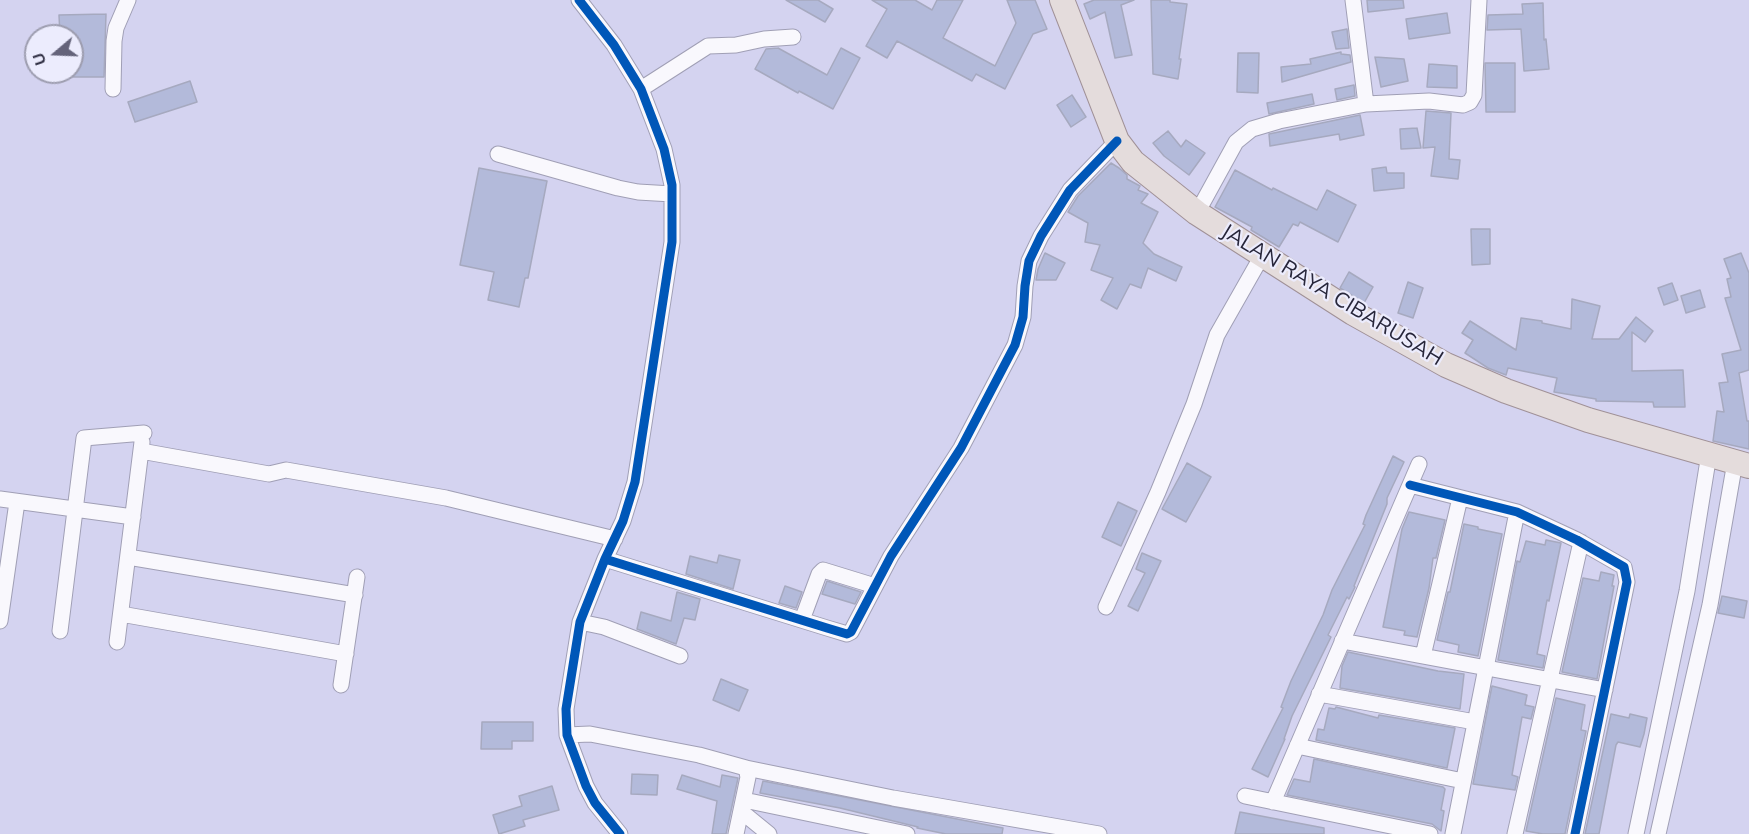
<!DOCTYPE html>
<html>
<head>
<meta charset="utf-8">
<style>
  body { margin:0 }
  #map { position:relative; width:1749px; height:834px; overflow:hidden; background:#d4d3f0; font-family:Mulish,sans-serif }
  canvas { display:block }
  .north { position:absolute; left:24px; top:24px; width:60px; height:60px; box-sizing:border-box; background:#ececfd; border:2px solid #9d9daf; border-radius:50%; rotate:251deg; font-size:16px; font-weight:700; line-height:24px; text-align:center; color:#27263a }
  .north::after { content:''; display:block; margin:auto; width:21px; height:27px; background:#64637a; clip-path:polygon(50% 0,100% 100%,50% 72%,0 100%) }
</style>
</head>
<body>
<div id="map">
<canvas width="1749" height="834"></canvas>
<div class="north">U</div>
</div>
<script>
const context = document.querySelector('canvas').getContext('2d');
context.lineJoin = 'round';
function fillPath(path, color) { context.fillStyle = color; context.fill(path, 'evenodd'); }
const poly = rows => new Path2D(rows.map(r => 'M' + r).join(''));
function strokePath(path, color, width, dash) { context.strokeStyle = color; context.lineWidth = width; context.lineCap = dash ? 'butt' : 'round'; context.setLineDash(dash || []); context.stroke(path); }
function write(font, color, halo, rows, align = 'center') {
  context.font = font + ' Mulish,sans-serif'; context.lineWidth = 4.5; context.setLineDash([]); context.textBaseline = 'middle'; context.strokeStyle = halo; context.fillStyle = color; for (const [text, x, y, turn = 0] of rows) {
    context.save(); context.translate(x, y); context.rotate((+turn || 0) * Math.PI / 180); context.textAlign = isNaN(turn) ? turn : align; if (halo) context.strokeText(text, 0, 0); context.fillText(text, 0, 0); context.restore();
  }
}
const building = poly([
  [786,0,818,0,833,9,825,22,786,0],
  [872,0,915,0,932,10,937,0,963,0,943,38,995,66,1016,23,1007,0,1035,0,1047,29,1033,34,1005,89,976,74,972,81,897,41,887,58,866,46,887,9,872,0],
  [1094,0,1134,0,1121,5,1132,55,1115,58,1105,12,1090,19,1084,4,1094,0],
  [1151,0,1170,0,1170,2,1187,4,1179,59,1181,59,1178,79,1153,74,1151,0],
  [1367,0,1403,0,1404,8,1368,12,1367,0],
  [1543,3,1544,40,1546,39,1549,69,1524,71,1521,29,1487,30,1488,15,1523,14,1522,4,1543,3],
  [1447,13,1450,33,1409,39,1406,19,1447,13],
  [106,14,104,77,72,77,72,36,60,36,59,15,106,14],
  [1347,29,1349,48,1336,49,1332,32,1347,29],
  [778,48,827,75,841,48,860,58,833,109,799,91,798,93,755,69,766,49,778,48],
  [1341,52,1341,54,1350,55,1351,62,1282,82,1281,67,1311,64,1310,59,1341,52],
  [1238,53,1259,53,1258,93,1237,92,1238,53],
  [1375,57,1404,59,1408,81,1381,87,1375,57],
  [1485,63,1515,63,1515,112,1486,112,1485,63],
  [1429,64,1457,66,1457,88,1427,87,1429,64],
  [190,81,197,102,135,122,128,102,190,81],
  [1354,85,1355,96,1337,100,1335,89,1354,85],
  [1312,94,1314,104,1269,114,1267,103,1312,94],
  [1072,95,1086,117,1071,127,1057,105,1072,95],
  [1426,111,1451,113,1449,159,1460,160,1458,179,1431,176,1435,147,1423,148,1426,111],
  [1360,115,1364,135,1340,140,1339,134,1270,146,1269,134,1360,115],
  [1417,128,1421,148,1401,149,1400,129,1417,128],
  [1168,131,1181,147,1186,140,1205,153,1189,175,1164,156,1153,143,1168,131],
  [1111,163,1119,168,1127,175,1127,179,1140,186,1138,190,1148,194,1141,203,1158,212,1143,243,1154,254,1182,267,1176,281,1148,268,1141,288,1130,284,1117,309,1101,300,1113,278,1091,270,1100,245,1085,242,1088,223,1068,212,1078,196,1111,163],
  [1386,167,1387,173,1404,173,1404,188,1374,191,1372,169,1386,167],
  [479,168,547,181,528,278,525,278,519,307,488,300,494,272,460,265,479,168],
  [1235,170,1272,190,1273,188,1317,210,1327,190,1356,205,1338,242,1300,222,1298,226,1293,224,1279,247,1251,230,1252,227,1215,207,1235,170],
  [1471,229,1490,229,1490,264,1472,265,1471,229],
  [1045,253,1065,263,1056,280,1036,280,1038,269,1045,253],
  [1741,253,1749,273,1749,370,1739,373,1747,421,1749,421,1749,449,1713,441,1717,411,1724,412,1719,383,1728,382,1722,354,1741,350,1725,298,1731,297,1727,279,1731,278,1724,259,1741,253],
  [1349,272,1373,287,1364,303,1340,288,1349,272],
  [1408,282,1423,288,1413,318,1398,313,1408,282],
  [1672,283,1678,300,1664,305,1658,288,1672,283],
  [1700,290,1705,307,1686,313,1681,296,1700,290],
  [1572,299,1600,306,1592,339,1619,339,1636,317,1653,331,1645,342,1632,332,1632,371,1683,370,1685,407,1654,407,1653,402,1596,401,1596,399,1554,392,1557,378,1508,368,1506,375,1488,368,1465,353,1473,340,1462,333,1470,321,1516,350,1521,318,1542,321,1542,323,1571,329,1572,299],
  [1393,456,1404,462,1387,498,1387,504,1354,586,1355,587,1349,599,1347,597,1328,635,1331,637,1292,716,1284,739,1285,739,1268,777,1252,769,1283,708,1281,707,1291,681,1323,615,1332,590,1365,525,1363,524,1366,515,1393,456],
  [1187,463,1211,477,1186,522,1162,509,1187,463],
  [1118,502,1137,511,1121,546,1102,537,1118,502],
  [1409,512,1445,520,1436,558,1433,558,1429,588,1417,637,1404,635,1405,631,1383,627,1402,529,1409,512],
  [1464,524,1478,527,1478,529,1502,534,1478,656,1458,652,1459,645,1437,640,1448,592,1450,592,1464,524],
  [1546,540,1561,543,1549,601,1547,600,1537,654,1545,656,1543,668,1498,660,1517,561,1520,562,1526,541,1545,545,1546,540],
  [1142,553,1161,561,1138,611,1128,606,1145,573,1136,569,1142,553],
  [719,555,740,560,733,589,686,574,690,556,717,563,719,555],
  [1601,572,1614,575,1612,586,1614,586,1597,679,1562,672,1583,578,1599,581,1601,572],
  [827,581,861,592,855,604,822,594,827,581],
  [785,586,802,592,796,608,779,603,785,586],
  [677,592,700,599,695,620,684,618,676,644,637,629,641,612,671,621,677,592],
  [1722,596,1747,601,1744,618,1718,613,1722,596],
  [1348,652,1438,671,1464,674,1460,709,1340,688,1342,666,1348,652],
  [721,679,748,690,739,711,713,700,721,679],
  [1492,686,1527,695,1525,705,1534,707,1531,719,1522,717,1512,775,1518,777,1515,790,1473,784,1492,686],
  [1556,698,1585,705,1581,730,1586,731,1565,834,1543,834,1526,831,1556,698],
  [1336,707,1378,718,1379,715,1455,728,1447,768,1316,740,1318,729,1324,730,1329,708,1335,709,1336,707],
  [1611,714,1629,718,1630,714,1647,718,1644,734,1640,747,1618,742,1616,745,1599,834,1585,834,1611,714],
  [482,722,533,722,533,741,512,741,512,749,481,749,482,722],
  [1314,759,1443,787,1445,789,1441,810,1444,811,1441,831,1432,824,1287,795,1294,779,1310,782,1314,759],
  [632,774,658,775,657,795,631,794,632,774],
  [682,775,720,787,722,775,738,778,726,834,712,834,717,801,677,789,682,775],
  [763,781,1003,828,1002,834,946,834,917,828,918,827,840,808,760,793,763,781],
  [552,786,559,810,523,820,525,826,499,834,493,815,522,806,519,796,552,786],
  [1240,812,1324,828,1324,834,1235,834,1240,812]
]);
fillPath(building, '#b3bada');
strokePath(building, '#a6a9bf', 1.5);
const street = poly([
  [579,0,614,45,641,89,664,149,672,185,672,242,635,482,623,521,605,559,580,622,566,709,567,735,586,786,595,803,620,834],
  [1353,0,1366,104],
  [113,89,114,41,116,28,128,0],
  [641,89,708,46,736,45,764,39,793,37],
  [498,154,618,188,638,192,672,194],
  [1197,213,1236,142,1252,129,1279,121,1366,104,1429,101,1463,105,1470,102,1474,95,1479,0],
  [141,451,269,474,286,470,446,498,615,539],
  [1410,485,1517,512,1577,540,1624,567,1627,582,1575,834],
  [0,499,133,517],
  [128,557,355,595],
  [605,559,827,628,847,634,851,632,891,556,961,448,1015,345,1023,317,1025,286,1029,261,1041,236,1070,190,1117,141],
  [1106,607,1158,492,1194,404,1217,335,1263,254],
  [121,614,346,654],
  [802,620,819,574,823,570,875,586],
  [0,621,17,502],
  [580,622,604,627,680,656],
  [60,631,84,438,144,433],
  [1342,641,1605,690],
  [117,642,142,442],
  [1423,656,1460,498],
  [341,685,357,577],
  [1319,694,1475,722],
  [567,735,590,734,699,755,746,768,748,777,736,834],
  [1297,746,1463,781],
  [746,768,893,798,1099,834],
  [1245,796,1430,834],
  [744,800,907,834],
  [1273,802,1419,464],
  [742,812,769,834],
  [1453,834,1517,512],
  [1515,834,1581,542],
  [1636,834,1687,591,1709,454],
  [1658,834,1710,605,1735,462]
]);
const primary = poly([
  [1062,0,1117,141,1133,162,1197,213,1353,313,1446,365,1506,391,1588,420,1749,466]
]);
strokePath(street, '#a09fb5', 17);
strokePath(primary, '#a09197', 26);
strokePath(street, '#f9f8fd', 15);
strokePath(primary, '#e4dcdc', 24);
strokePath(poly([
  [579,0,614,45,641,89,664,149,672,185,672,242,635,482,623,521,605,559,580,622,566,709,567,735,586,786,595,803,620,834],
  [1410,485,1517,512,1577,540,1624,567,1627,582,1575,834],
  [605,559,827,628,847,634,851,632,891,556,961,448,1015,345,1023,317,1025,286,1029,261,1041,236,1070,190,1117,141]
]), '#0057b8', 9);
write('21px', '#27263a', '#ececfd', [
  ["JALAN RAYA CIBARUSAH",1332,295,31]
]);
</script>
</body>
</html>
